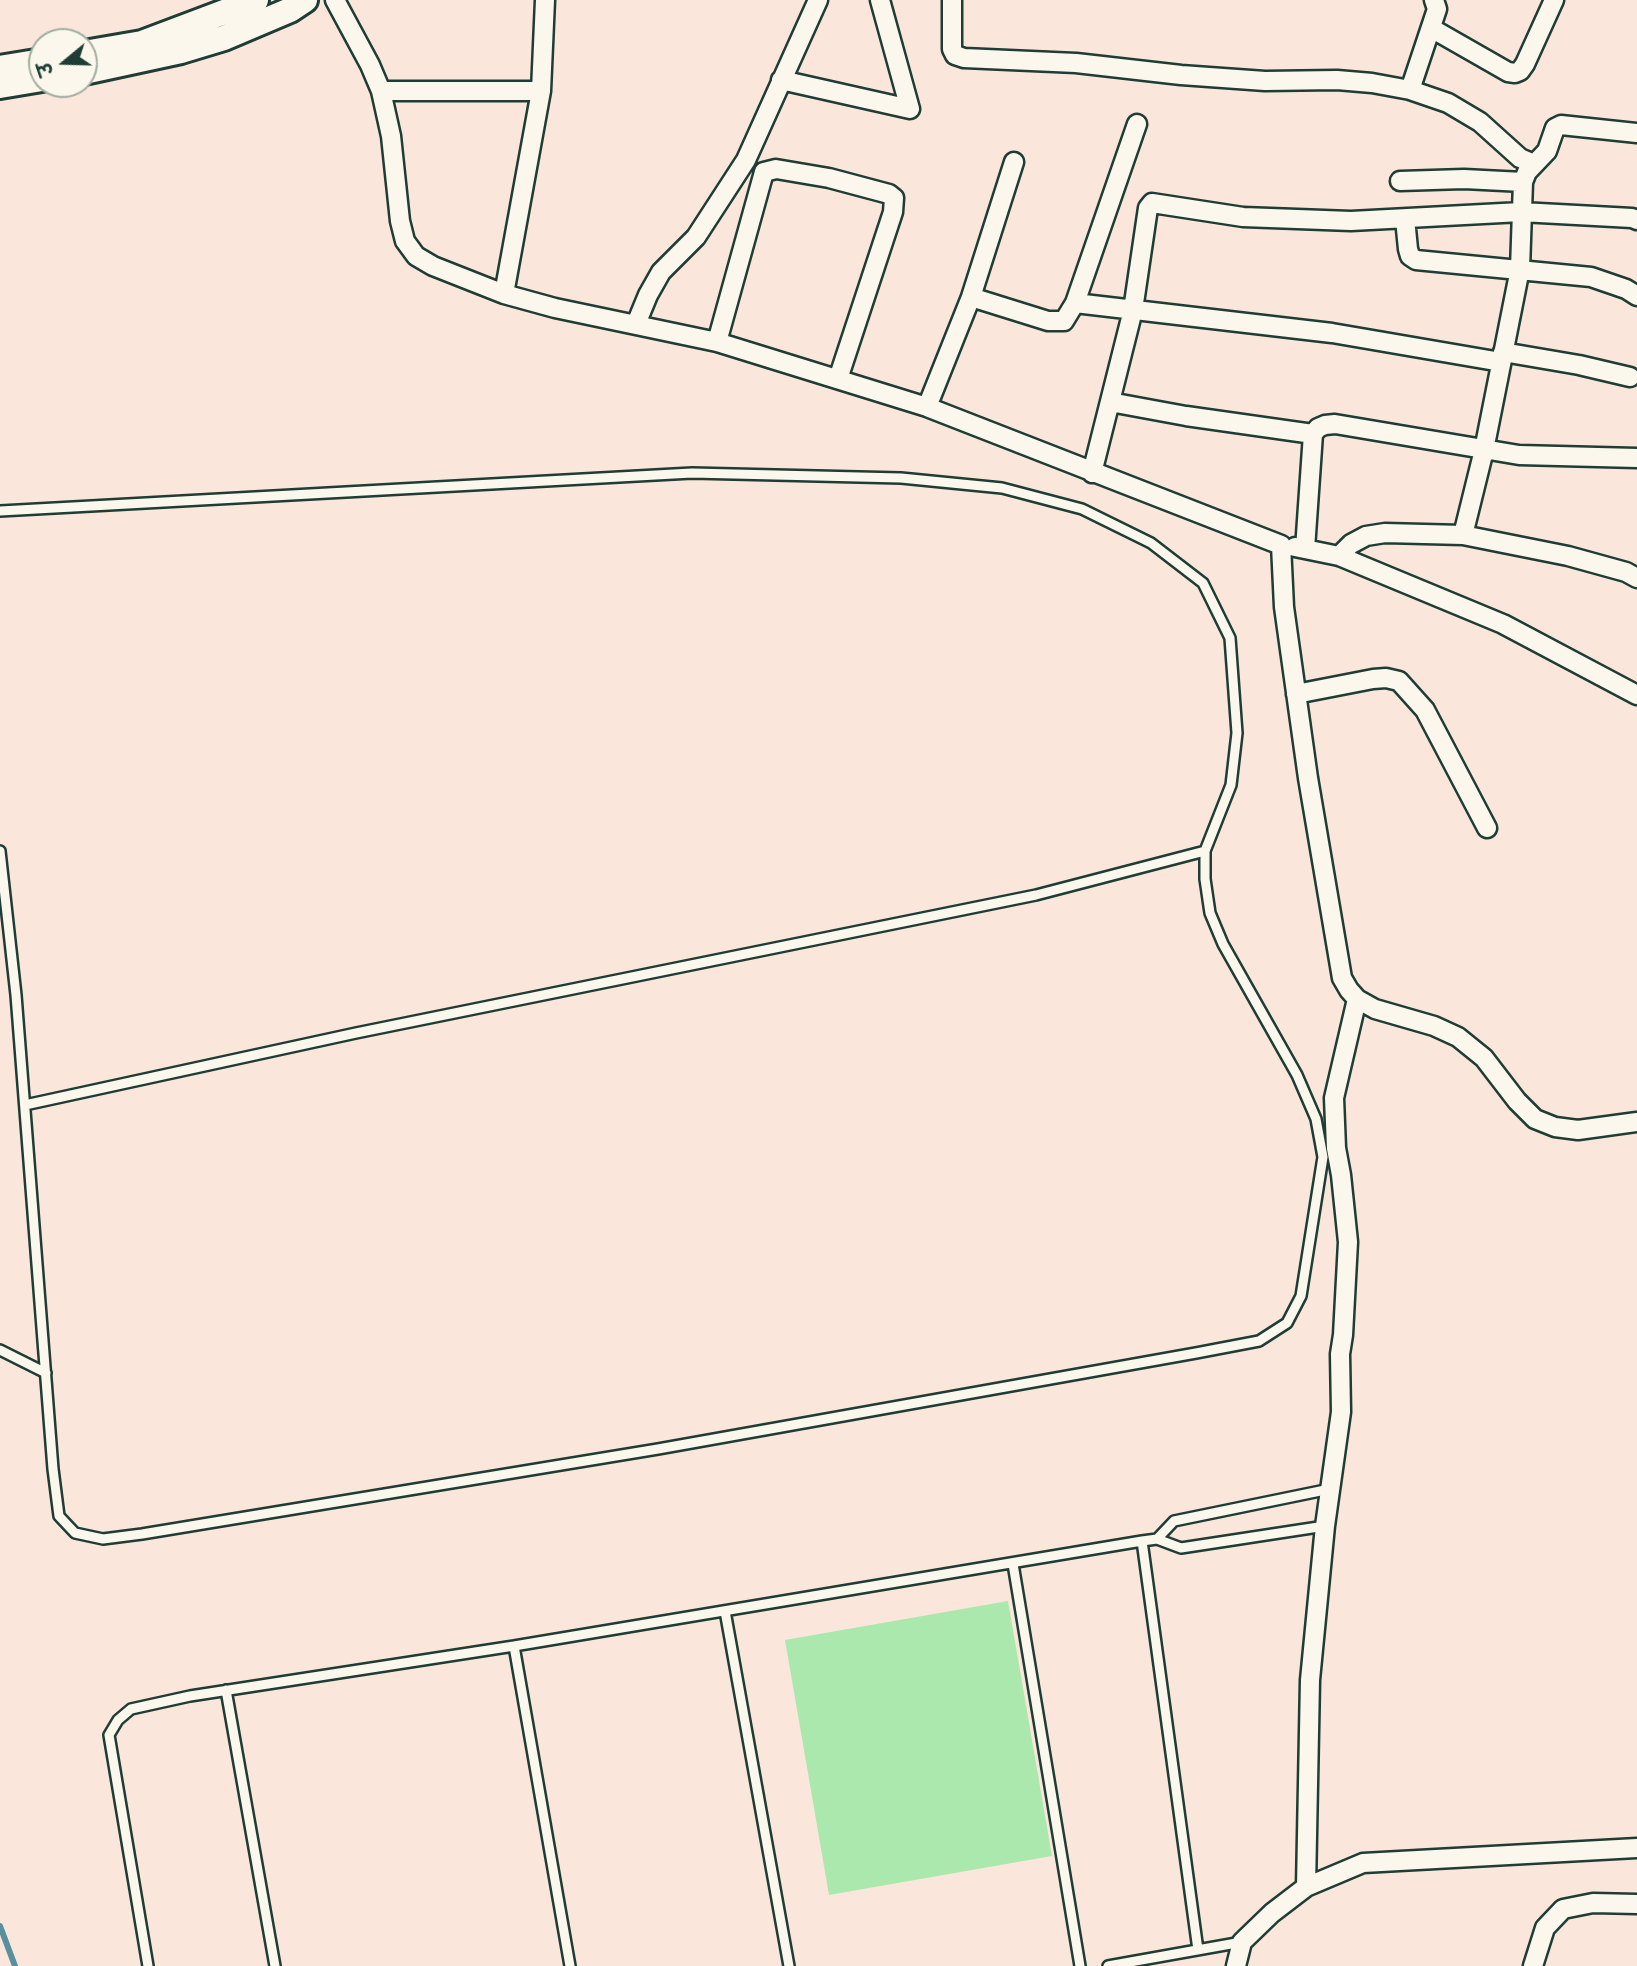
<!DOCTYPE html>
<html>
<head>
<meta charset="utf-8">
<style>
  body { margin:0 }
  #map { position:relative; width:1637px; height:1966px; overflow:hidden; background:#fbe6db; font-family:Delius,"Playpen Sans Deva",sans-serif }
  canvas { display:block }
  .north { position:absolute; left:28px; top:28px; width:70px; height:70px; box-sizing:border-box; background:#fbf7ec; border:2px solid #a3ada2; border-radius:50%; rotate:251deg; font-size:19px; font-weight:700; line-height:28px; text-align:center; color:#1f3d34 }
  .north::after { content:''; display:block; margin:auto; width:24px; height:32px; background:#1f3d34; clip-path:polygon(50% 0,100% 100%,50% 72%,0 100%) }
</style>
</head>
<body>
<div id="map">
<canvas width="1637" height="1966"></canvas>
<div class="north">उ</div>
</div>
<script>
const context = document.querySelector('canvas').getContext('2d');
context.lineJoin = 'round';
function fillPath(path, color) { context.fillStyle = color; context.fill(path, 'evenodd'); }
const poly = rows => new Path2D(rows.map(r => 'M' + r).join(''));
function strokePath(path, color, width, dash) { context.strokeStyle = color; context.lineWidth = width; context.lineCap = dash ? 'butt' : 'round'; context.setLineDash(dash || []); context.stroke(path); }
fillPath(poly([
  [1008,1601,1052,1856,829,1895,785,1640]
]), '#abe8ae');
strokePath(poly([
  [0,1926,15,1966]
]), '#5a8f9d', 6);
const lane = poly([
  [0,511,692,473,901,478,1002,488,1082,509,1151,543,1203,583,1230,638,1237,733,1231,785,1205,851,1205,879,1210,913,1223,944,1297,1075,1316,1119,1323,1157,1301,1296,1287,1323,1259,1341,1196,1353,658,1449,142,1534,103,1539,75,1533,59,1516,53,1469,16,995,0,851],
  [25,1105,356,1033,1036,895,1205,851],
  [0,1350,46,1373],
  [1157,1539,1174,1521,1330,1489],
  [1142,1541,1198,1950],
  [1013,1564,1080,1966],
  [725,1611,789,1966],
  [514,1646,570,1966],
  [226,1690,275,1966],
  [148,1966,109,1735,118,1720,131,1709,190,1696,514,1646,1142,1541,1157,1539,1181,1548,1325,1526],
  [1108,1966,1242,1942]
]);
const street = poly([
  [335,0,370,65,381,91,391,136,400,221,405,241,416,256,433,266,504,294,555,308,717,342,927,407,1281,545,1284,607,1308,778,1342,978,1349,990,1357,999,1375,1009,1434,1026,1458,1037,1484,1058,1517,1101,1535,1119,1555,1127,1578,1130,1637,1122],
  [952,0,952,49,955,55,964,58,1076,63,1181,75,1265,81,1337,80,1372,83,1410,90,1448,103,1480,122,1520,158,1534,164],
  [1431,28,1508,72,1515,73,1520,71,1525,64,1554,0],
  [781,80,910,109,880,0],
  [1410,90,1437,9,1434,0],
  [381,91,541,91],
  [1400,181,1464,179,1523,182],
  [1405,219,1408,249,1410,256,1416,260,1591,277,1626,289,1637,296],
  [504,294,541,91,545,0],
  [971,297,1048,321,1064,321,1075,303,1137,124],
  [1075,303,1332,333,1501,362],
  [636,324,648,295,661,272,696,237,746,160,818,0],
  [717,342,764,172,776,169,829,178,889,194,894,198,893,212,838,379],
  [1503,352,1579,365,1630,377],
  [1110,402,1186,416,1313,434],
  [927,407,971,297,1014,162],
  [1092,473,1133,310,1148,208,1152,203,1243,217,1351,221,1521,212,1632,218,1637,220],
  [1463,535,1484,450,1520,269,1523,182,1527,172,1547,151,1555,128,1561,125,1637,133],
  [1295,547,1339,556,1503,624,1637,695],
  [1305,549,1313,434,1318,428,1325,425,1335,424,1519,455,1637,458],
  [1339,556,1351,544,1366,536,1385,533,1463,535,1568,556,1626,572,1637,578],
  [1296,694,1373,679,1386,678,1399,681,1425,710,1487,828],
  [1306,1887,1310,1680,1325,1526,1341,1412,1340,1354,1343,1335,1348,1242,1341,1175,1336,1148,1334,1098,1357,999],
  [1236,1966,1242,1942,1272,1913,1306,1887,1363,1863,1637,1848],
  [1533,1966,1545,1928,1563,1909,1593,1903,1637,1904]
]);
const secondary = poly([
  [84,53,142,43,256,0],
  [0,68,42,61],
  [84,72,181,51,224,38,290,10,305,0],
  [0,86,42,79]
]);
strokePath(lane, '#1f3d34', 14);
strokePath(street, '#1f3d34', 23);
strokePath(secondary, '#1f3d34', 30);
strokePath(lane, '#fbf7ec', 9);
strokePath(street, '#fbf7ec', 18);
strokePath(secondary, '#fbf7ec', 24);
</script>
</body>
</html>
